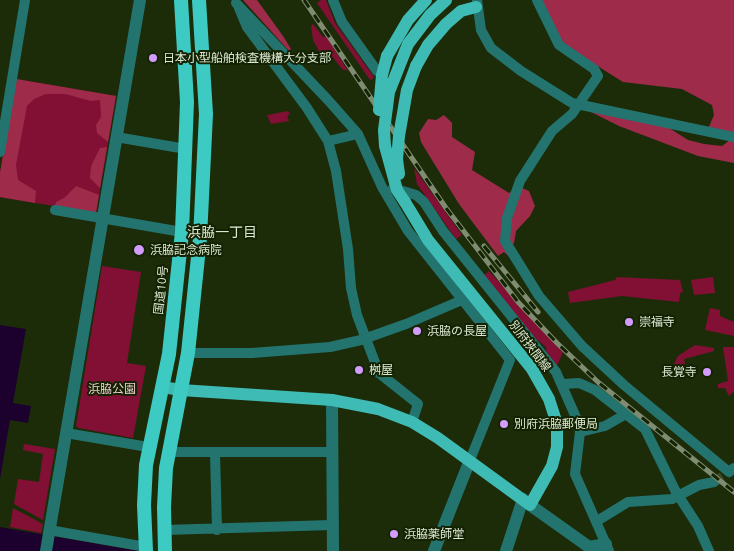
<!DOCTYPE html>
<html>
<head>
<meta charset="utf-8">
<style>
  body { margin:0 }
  canvas { display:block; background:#1c2c09 }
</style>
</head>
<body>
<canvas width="734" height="551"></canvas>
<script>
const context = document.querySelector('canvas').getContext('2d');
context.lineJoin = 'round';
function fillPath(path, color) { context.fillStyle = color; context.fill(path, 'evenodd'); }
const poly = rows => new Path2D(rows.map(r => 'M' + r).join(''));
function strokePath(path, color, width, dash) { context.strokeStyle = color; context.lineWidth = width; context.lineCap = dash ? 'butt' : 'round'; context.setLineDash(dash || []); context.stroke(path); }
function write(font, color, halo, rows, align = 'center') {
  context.font = font + ' Ubuntu,"Noto Sans JP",sans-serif'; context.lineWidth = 4; context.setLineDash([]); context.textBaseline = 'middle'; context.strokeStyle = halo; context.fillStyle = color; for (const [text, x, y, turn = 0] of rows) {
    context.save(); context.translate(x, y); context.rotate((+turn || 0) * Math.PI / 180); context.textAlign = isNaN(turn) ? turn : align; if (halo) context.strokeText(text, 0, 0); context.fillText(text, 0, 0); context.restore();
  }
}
fillPath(poly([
  [321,0,326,0,335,23,374,77,372,79,370,80,317,3],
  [313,24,323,37,326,36,348,71,342,69,331,55,322,57,313,40,311,26],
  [16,79,116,96,96,213,0,197,0,173],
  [288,111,290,114,287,116,289,121,271,124,267,115],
  [414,168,462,235,456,239,417,184],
  [102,266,141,272,127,363,146,366,133,438,79,428,76,426],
  [489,271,563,352,557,366,546,351,546,347,535,338,484,275],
  [617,277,680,280,683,292,680,293,679,302,622,296,570,303,568,292,615,280],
  [713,277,715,293,694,295,691,280],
  [710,308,720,310,720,316,734,322,734,336,705,330],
  [695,345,714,348,714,351,684,359,685,364,677,368,674,364,678,356],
  [723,347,734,347,734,391,729,396,725,388,718,388,718,384,728,381],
  [24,444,55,449,43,520,14,504,18,479,39,482,43,454,23,450],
  [13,508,43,524,41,533,10,527]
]), '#820f34');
fillPath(poly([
  [243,0,257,0,283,36,291,49,289,51],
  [541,0,734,0,734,134,708,129,714,115,712,105,682,89,623,82,564,45],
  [16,79,116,96,108,142,97,133,96,125,101,117,100,100,91,101,65,94,46,94,34,99,27,106,16,165,18,180,36,191,35,203,0,197,0,173],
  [587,110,666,126,688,140,704,144,722,146,730,140,734,141,734,163,698,156,619,126],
  [444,115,452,123,452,137,475,152,472,170,509,193,516,188,502,235,516,263,504,252,498,256,459,204,421,142,419,133,428,119,436,120],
  [107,147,100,188,90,178,91,166,100,148],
  [76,186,99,195,96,213,55,206,56,202,64,198],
  [522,188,529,191,535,206,530,216,516,231,514,243,511,247,507,231]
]), '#9e2b49');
fillPath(poly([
  [0,325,26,329,13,403,31,406,28,423,10,420,0,479],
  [0,527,133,550,140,551,0,551]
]), '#1c002d');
fillPath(poly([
  [0,0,15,0,0,88]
]), '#1c2c09');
strokePath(poly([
  [714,482,727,474]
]), '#394827', 10, [10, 5]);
strokePath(poly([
  [333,0,342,22,377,71],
  [477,0,481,30,491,48,521,71,572,103,734,137],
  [537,0,559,45,594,69,598,76,572,114,552,131,520,181,507,218,505,241,539,296,582,346,624,385,729,472,734,468],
  [236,3,328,100,358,134,382,187,408,231,510,360,470,460],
  [239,8,247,27,307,108,328,141,336,171,348,249,351,288,357,315,379,373,418,404,412,422],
  [116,137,186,149],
  [328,141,358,134],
  [0,152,25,0],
  [393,188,416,195,424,202,443,231,556,372,578,422,580,432,575,474,609,551],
  [55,210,182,232],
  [188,353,252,353,330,347,361,340,406,324,462,300],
  [563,384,579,383,595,390,645,429,676,492,698,526,709,551],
  [580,432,605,426,626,414],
  [66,433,148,447],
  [169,452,332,452],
  [215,453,217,530],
  [597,521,628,502,672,499,699,485,714,482],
  [49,530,146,547],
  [164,530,332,525]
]), '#23746f', 10);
strokePath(poly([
  [332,400,333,551],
  [530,505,589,547,606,544],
  [46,551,140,0],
  [434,551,470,460],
  [506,551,523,499]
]), '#23746f', 12);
strokePath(poly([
  [387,56,408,20,426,0],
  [416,66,428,45,446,24,461,11,476,7],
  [162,387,181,390,332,400,378,409,412,422,438,438,530,505,552,466,557,447,557,424,549,399,532,369,428,240,405,202]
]), '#3ebbb4', 12);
strokePath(poly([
  [146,551,144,505,146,465,169,354,182,232,187,102,181,0],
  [165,551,164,507,166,468,188,353,200,238,206,114,199,0]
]), '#3ccac2', 14);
const rail = poly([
  [304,0,446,208,518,302,557,343,599,383,734,492],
  [484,246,538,312]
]);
strokePath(rail, '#7f8c71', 5);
strokePath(rail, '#132201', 3, [9]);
strokePath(poly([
  [379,110,382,75,387,56],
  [399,174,397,159,399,136,407,90,416,66],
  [405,202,397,190,385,146,384,130,389,92,408,44,430,15,446,0]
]), '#3ebbb4', 12);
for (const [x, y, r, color] of [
  [153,58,5,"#d39cfc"],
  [139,250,6,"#d39cfc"],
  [629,322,5,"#d39cfc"],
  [417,331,5,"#d39cfc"],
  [359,370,5,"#d39cfc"],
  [707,372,5,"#d39cfc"],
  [504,424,5,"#d39cfc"],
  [394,534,5,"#d39cfc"]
]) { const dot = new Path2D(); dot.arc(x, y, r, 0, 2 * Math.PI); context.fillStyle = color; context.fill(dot); strokePath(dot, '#132201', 2); }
write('12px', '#dce7d3', '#132201', [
  ["日本小型船舶検査機構大分支部",163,58],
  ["浜脇記念病院",150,250],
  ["崇福寺",639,322],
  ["浜脇の長屋",427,331],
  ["桝屋",369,370],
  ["長覚寺",697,372,"right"],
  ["別府浜脇郵便局",514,424],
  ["浜脇薬師堂",404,534]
], 'left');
write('12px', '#dce7d3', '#132201', [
  ["国道10号",161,290,-84],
  ["別府挾間線",530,346,53]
]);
write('12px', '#eeced2', '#132201', [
  ["浜脇公園",112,389]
]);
write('14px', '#dce7d3', '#132201', [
  ["浜脇一丁目",222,232]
]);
</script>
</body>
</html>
